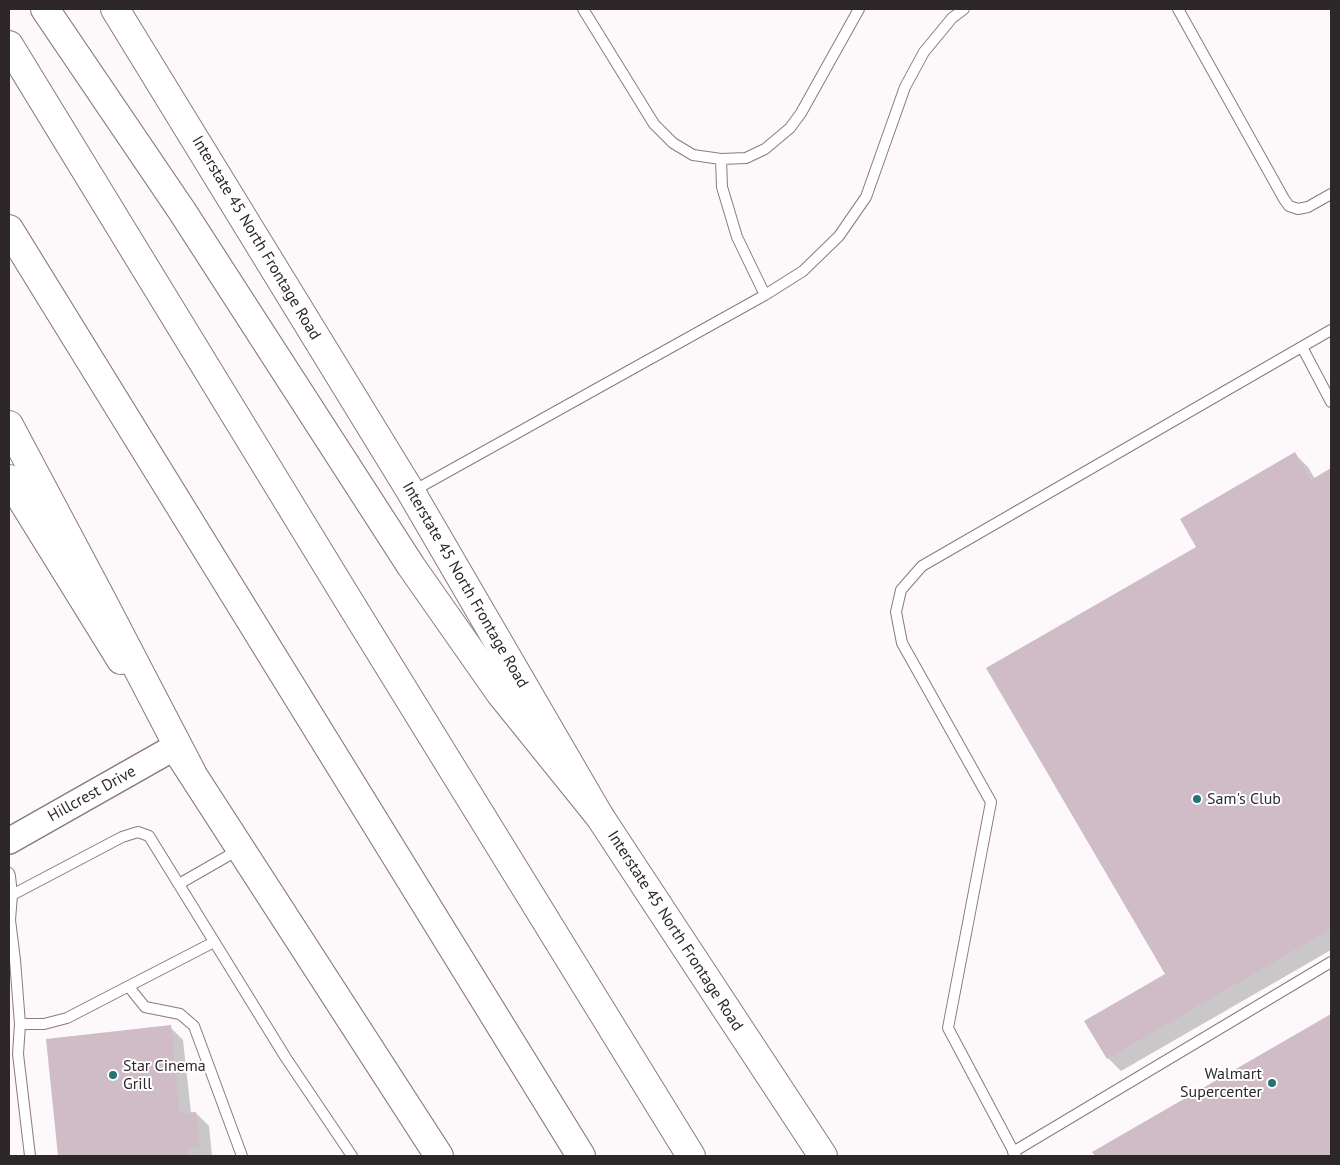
<!DOCTYPE html>
<html>
<head>
<meta charset="utf-8">
<style>
  body { margin:0 }
  #map { position:relative; width:1340px; height:1165px; overflow:hidden; background:#fdf9fb; font-family:"PT Sans",sans-serif }
  canvas { display:block }
  .frame { position:absolute; inset:0; border:10px solid #2e272a; pointer-events:none }
</style>
</head>
<body>
<div id="map">
<canvas width="1340" height="1165"></canvas>
<div class="frame"></div>
</div>
<script>
const context = document.querySelector('canvas').getContext('2d');
context.lineJoin = 'round';
function fillPath(path, color) { context.fillStyle = color; context.fill(path, 'evenodd'); }
const poly = rows => new Path2D(rows.map(r => 'M' + r).join(''));
function strokePath(path, color, width, dash) { context.strokeStyle = color; context.lineWidth = width; context.lineCap = dash ? 'butt' : 'round'; context.setLineDash(dash || []); context.stroke(path); }
function write(font, color, halo, rows, align = 'center') {
  context.font = font + ' "PT Sans",sans-serif'; context.lineWidth = 4; context.setLineDash([]); context.textBaseline = 'middle'; context.strokeStyle = halo; context.fillStyle = color; for (const [text, x, y, turn = 0] of rows) {
    context.save(); context.translate(x, y); context.rotate((+turn || 0) * Math.PI / 180); context.textAlign = isNaN(turn) ? turn : align; if (halo) context.strokeText(text, 0, 0); context.fillText(text, 0, 0); context.restore();
  }
}
fillPath(poly([
  [1295,454,1308,467,1315,479,1331,469,1331,950,1121,1071,1108,1058,1167,974,1198,547],
  [1331,1015,1331,1156,1096,1156,1094,1153],
  [170,1027,183,1040,191,1113,196,1113,209,1126,212,1156,60,1156,47,1040]
]), '#0003');
fillPath(poly([
  [1295,452,1311,480,1331,468,1331,929,1107,1059,1084,1021,1165,974,986,668,1196,547,1180,519],
  [1331,1014,1331,1156,1095,1156,1092,1152],
  [171,1025,180,1113,196,1112,200,1147,187,1149,188,1156,58,1156,46,1039]
]), '#cfbcc6');
const service = poly([
  [583,9,654,124,673,143,693,155,721,159,746,158,765,149,790,128,801,113,859,9],
  [1178,9,1284,199,1289,206,1298,209,1308,207,1331,194],
  [721,159,722,187,737,237,765,295],
  [1302,347,1331,402],
  [413,491,765,295,803,271,839,236,866,197,905,87,924,52,952,18,964,9],
  [9,873,10,876,12,895,10,920,15,960,20,1024,18,1054,30,1156],
  [179,884,240,849],
  [12,895,122,837,138,832,149,836,286,1058,352,1156],
  [129,987,145,1007,180,1014,194,1026,242,1156],
  [20,1024,44,1024,67,1018,214,942],
  [1013,1152,1331,962],
  [1016,1156,948,1028,991,802,902,643,896,612,901,590,922,566,1331,330]
]);
const tertiary = poly([
  [9,841,175,747]
]);
const secondary = poly([
  [115,9,411,492,600,817,823,1156],
  [9,479,121,660],
  [178,752,439,1156]
]);
const motorway = poly([
  [45,9,182,211,411,566,500,693,600,817],
  [9,45,347,598,691,1156],
  [9,229,581,1156],
  [9,425,102,600,192,773]
]);
strokePath(service, '#8a7982', 12);
strokePath(tertiary, '#8a7982', 28);
strokePath(secondary, '#8a7982', 30);
strokePath(motorway, '#8a7982', 30);
strokePath(service, '#fff', 10);
strokePath(tertiary, '#fff', 25);
strokePath(secondary, '#fff', 28);
strokePath(motorway, '#fff', 28);
for (const [x, y, r, color] of [
  [1197,799,5,"#277272"],
  [113,1075,5,"#277272"],
  [1272,1083,5,"#277272"]
]) { const dot = new Path2D(); dot.arc(x, y, r, 0, 2 * Math.PI); context.fillStyle = color; context.fill(dot); strokePath(dot, '#fff', 2); }
write('16px', '#2e272a', '#fff', [
  ["Interstate 45 North Frontage Road",256,238,59],
  ["Interstate 45 North Frontage Road",465,585,60],
  ["Hillcrest Drive",92,794,-29],
  ["Interstate 45 North Frontage Road",675,931,57]
]);
write('16px', '#2e272a', '#fff', [
  ["Sam's Club",1207,799],
  ["Star Cinema",123,1066],
  ["Grill",123,1084],
  ["Walmart",1262,1074,"right"],
  ["Supercenter",1262,1092,"right"]
], 'left');
</script>
</body>
</html>
